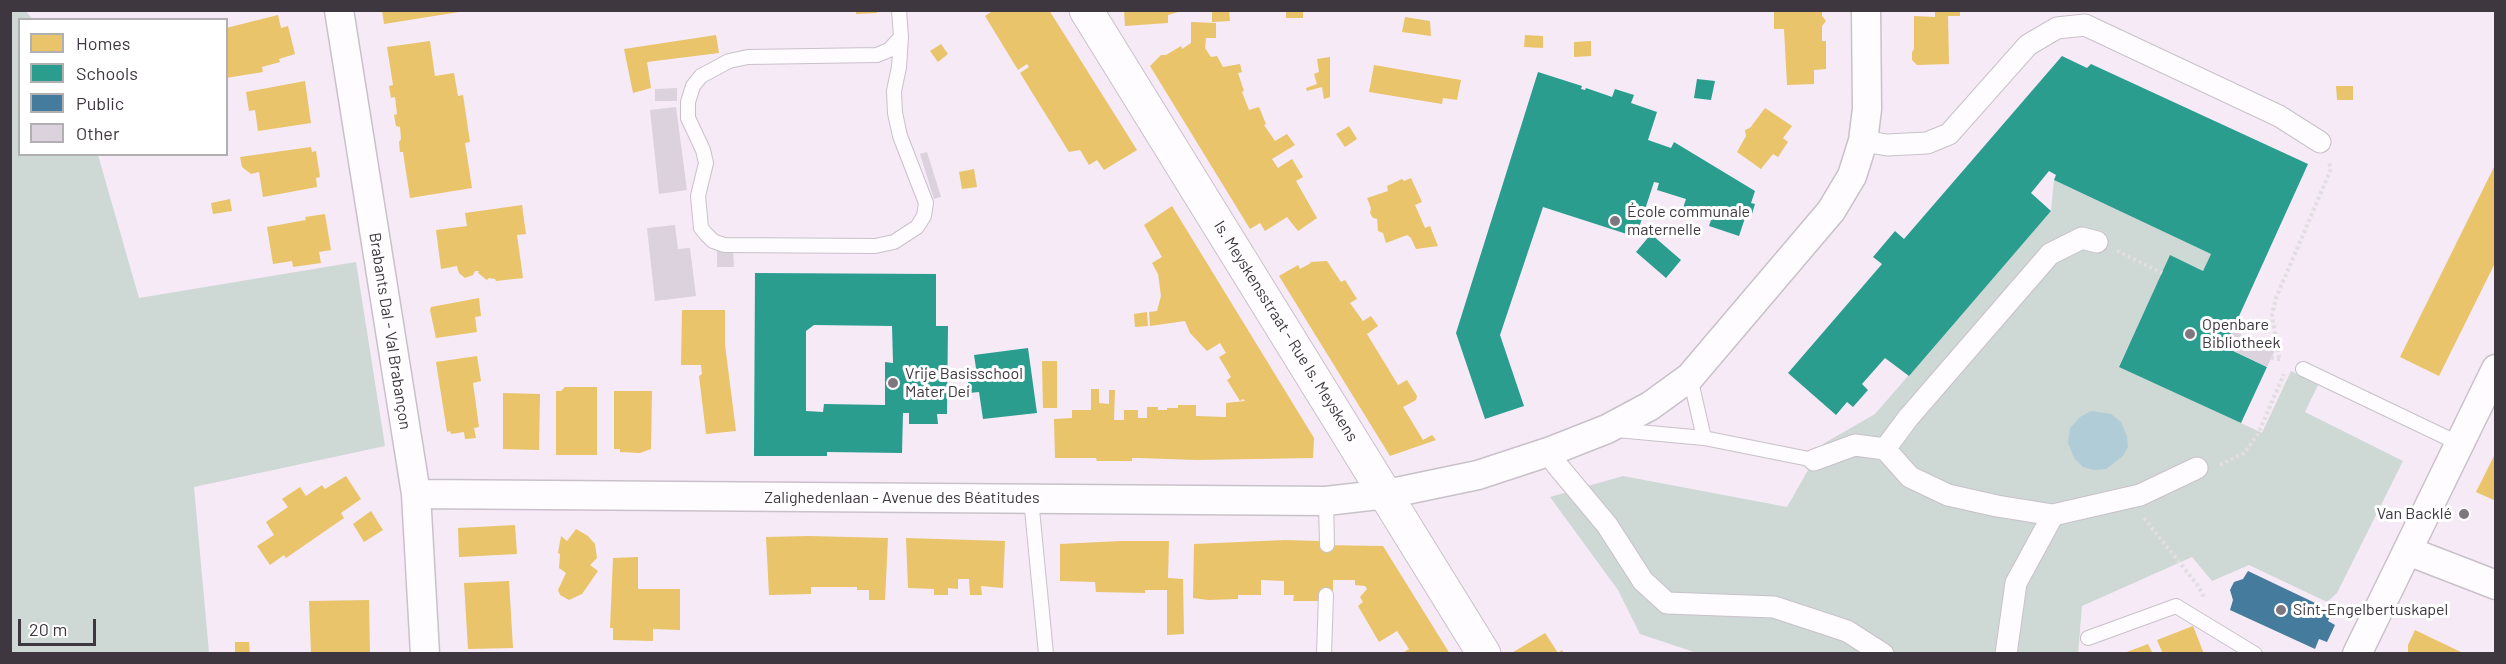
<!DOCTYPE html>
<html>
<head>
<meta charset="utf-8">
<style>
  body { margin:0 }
  #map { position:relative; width:2506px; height:664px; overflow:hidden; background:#f5eaf6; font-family:Barlow,sans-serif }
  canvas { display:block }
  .frame { position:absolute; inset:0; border:12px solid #3f373f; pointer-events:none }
  .legend { position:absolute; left:18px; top:18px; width:210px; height:138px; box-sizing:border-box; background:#fff; border:2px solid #b2afb2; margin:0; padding:8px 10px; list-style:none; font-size:18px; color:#3f373f }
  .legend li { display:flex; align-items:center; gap:12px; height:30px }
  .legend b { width:30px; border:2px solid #b2afb2 }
  .scale { position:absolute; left:18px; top:619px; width:78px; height:27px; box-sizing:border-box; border:3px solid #3f373f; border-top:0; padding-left:8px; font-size:18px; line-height:21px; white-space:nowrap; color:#3f373f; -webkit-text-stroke:4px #fff; paint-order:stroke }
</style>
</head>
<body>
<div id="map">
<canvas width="2506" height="664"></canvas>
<div class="frame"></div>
<ul class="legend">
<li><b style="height:16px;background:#e9c46a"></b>Homes</li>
<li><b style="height:16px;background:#2a9d8f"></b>Schools</li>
<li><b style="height:16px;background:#457b9d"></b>Public</li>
<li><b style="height:16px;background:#dcd2dd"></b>Other</li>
</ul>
<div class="scale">20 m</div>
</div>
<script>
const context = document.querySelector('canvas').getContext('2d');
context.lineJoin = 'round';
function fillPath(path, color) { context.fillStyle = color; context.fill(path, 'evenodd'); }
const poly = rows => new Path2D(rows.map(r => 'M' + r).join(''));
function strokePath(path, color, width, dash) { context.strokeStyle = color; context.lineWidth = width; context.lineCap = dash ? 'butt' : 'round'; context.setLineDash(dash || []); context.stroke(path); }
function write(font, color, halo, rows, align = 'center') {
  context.font = font + ' Barlow,sans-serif'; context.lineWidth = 6; context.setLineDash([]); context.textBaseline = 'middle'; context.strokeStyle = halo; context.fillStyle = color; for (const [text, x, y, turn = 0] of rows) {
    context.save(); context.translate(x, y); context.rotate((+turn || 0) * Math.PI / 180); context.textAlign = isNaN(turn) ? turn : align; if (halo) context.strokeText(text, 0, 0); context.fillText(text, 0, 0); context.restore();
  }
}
fillPath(poly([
  [10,11,26,11,32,19,20,20,20,154,98,155,139,298,356,262,385,446,194,487,209,653,11,653],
  [2054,180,2211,254,2203,271,2170,256,2119,366,2262,433,2291,371,2318,385,2305,412,2403,461,2337,593,2327,602,2249,565,2212,581,2192,557,2082,606,2078,654,1697,653,1640,634,1618,590,1550,497,1623,476,1787,507,1823,444,1875,414,2051,211]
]), '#ced8d4');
fillPath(poly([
  [2091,411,2111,414,2121,422,2127,436,2128,447,2123,456,2106,469,2094,470,2083,467,2074,458,2068,443,2070,428,2080,417]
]), '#b0cdd7');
fillPath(poly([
  [382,10,459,10,459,12,384,24],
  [856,10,877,10,877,13,856,14],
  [994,10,1049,10,1137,150,1104,170,1097,160,1089,165,1080,150,1069,152,1020,73,1029,67,1027,64,1018,70,985,16],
  [1124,10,1185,10,1168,15,1168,23,1125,26],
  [1212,10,1229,10,1230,21,1212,22],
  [1286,10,1303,10,1303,18,1286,18],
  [1774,10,1822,10,1822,16,1826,21,1822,26,1822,41,1826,41,1826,69,1814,70,1814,84,1787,85,1784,29,1774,29],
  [1935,10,1960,10,1960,16,1948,16,1949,64,1917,65,1912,60,1912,52,1914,49,1914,16,1935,17],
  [278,15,281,28,288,26,295,54,279,59,280,62,262,67,263,72,226,78,226,28],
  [1405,17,1430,21,1431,36,1402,32],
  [1191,22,1216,23,1216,38,1206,38,1205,48,1211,57,1217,56,1223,67,1240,64,1242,72,1238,73,1244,91,1242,92,1249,110,1259,107,1266,124,1264,125,1275,141,1287,134,1295,145,1272,159,1278,168,1292,159,1303,177,1296,181,1317,218,1298,231,1287,217,1265,231,1260,223,1250,229,1150,66,1161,55,1166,55,1181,46,1182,49,1191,43],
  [716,35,719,53,647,62,651,88,633,93,624,49],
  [1525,35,1543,36,1543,48,1524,47],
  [430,41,435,76,454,73,458,96,463,95,470,142,465,143,472,188,410,198,403,152,400,152,399,142,401,139,400,127,396,126,394,115,397,114,395,97,391,98,389,86,393,85,387,47],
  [1591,41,1591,56,1574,57,1574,42],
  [941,44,948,54,938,62,930,51],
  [1330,57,1330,97,1324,99,1322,87,1307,91,1306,88,1317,84,1314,74,1319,72,1317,59],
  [1374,65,1461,80,1457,100,1443,98,1442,104,1369,92],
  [305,81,311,123,258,131,255,110,249,111,246,92],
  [2336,86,2353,86,2353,100,2337,100],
  [1765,108,1792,126,1783,138,1788,142,1778,157,1773,154,1761,169,1737,152,1746,136,1745,130,1750,128],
  [1349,126,1357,139,1345,147,1336,134],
  [311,147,312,152,316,151,320,177,316,178,317,187,263,197,259,172,251,174,242,167,240,157],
  [2496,163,2496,261,2439,376,2400,357],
  [974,169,977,187,962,189,959,172],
  [1411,178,1422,202,1415,205,1425,228,1430,226,1438,246,1416,249,1411,238,1407,235,1386,243,1383,233,1378,231,1377,219,1373,218,1370,213,1371,208,1367,198,1388,191,1387,186,1402,179,1404,181],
  [230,199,232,211,213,214,211,203],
  [522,205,526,234,517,235,523,278,496,281,495,279,489,278,487,280,478,273,479,271,475,271,473,275,465,278,459,273,457,266,441,269,436,230,467,226,465,213],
  [1172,206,1314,438,1313,458,1197,460,1138,458,1132,458,1132,461,1097,461,1096,458,1055,458,1054,419,1072,418,1072,410,1091,410,1091,389,1099,389,1099,403,1109,404,1109,390,1115,390,1114,420,1124,420,1124,410,1138,410,1138,418,1147,418,1147,407,1158,407,1158,410,1167,410,1167,408,1178,408,1178,405,1196,405,1196,416,1226,417,1226,403,1245,401,1243,399,1240,401,1227,380,1231,377,1219,357,1226,353,1220,343,1207,351,1190,333,1185,321,1150,326,1149,312,1157,311,1161,296,1158,274,1152,263,1162,257,1144,225],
  [325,214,331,250,319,252,321,263,293,267,292,261,273,264,267,227,306,220,305,217],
  [1327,261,1341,282,1345,280,1357,299,1350,303,1363,321,1371,316,1378,326,1367,334,1398,385,1407,380,1417,396,1416,400,1403,407,1423,440,1432,435,1436,440,1390,456,1279,276,1298,265,1300,269,1311,263,1310,262],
  [479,298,481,316,475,317,477,332,436,338,430,310,431,307],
  [682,310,725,310,725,345,736,431,706,434,699,376,702,374,701,365,681,365],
  [1147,312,1148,326,1135,327,1134,314],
  [477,356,481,381,473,383,479,427,474,428,476,438,465,439,464,432,451,434,450,431,447,432,436,362],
  [1042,361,1057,361,1057,408,1043,408],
  [565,387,597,387,597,455,556,455,556,391,561,391],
  [614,391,652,391,651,449,640,453,620,452,620,449,614,449],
  [503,393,540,394,539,450,503,449],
  [2496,452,2496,501,2476,492],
  [346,476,361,499,341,513,344,518,286,558,284,555,270,565,257,546,274,535,266,522,288,507,282,499,300,487,306,496,322,485,325,489],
  [371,511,383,530,364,542,353,524],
  [515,525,517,554,459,557,458,528],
  [576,529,588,536,595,544,597,558,590,565,598,571,582,594,569,600,560,595,558,590,566,573,559,568,560,554,558,553,561,536,567,541],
  [809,536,888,538,885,600,869,600,869,590,857,590,857,587,811,587,811,594,769,595,766,537],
  [906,538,1005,541,1003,588,981,586,982,595,970,595,969,579,958,579,958,589,948,588,948,595,934,595,934,589,908,588],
  [1285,540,1319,541,1319,545,1383,546,1450,654,1401,654,1409,649,1397,631,1379,642,1358,606,1363,602,1360,597,1367,589,1365,586,1355,585,1355,580,1333,580,1333,595,1324,601,1293,601,1294,595,1284,595,1284,581,1261,580,1261,595,1238,595,1238,599,1208,600,1193,598,1194,544],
  [1121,541,1169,541,1168,578,1183,579,1184,634,1167,635,1167,590,1145,590,1145,593,1096,592,1095,582,1060,581,1060,544],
  [638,557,638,589,680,589,680,630,653,629,653,641,613,640,613,628,610,628,613,558],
  [509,581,513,648,468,649,464,583],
  [369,600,370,654,311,654,309,601],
  [2193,626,2204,654,2163,654,2157,640],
  [2415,630,2465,654,2408,654,2408,645],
  [1545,633,1558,653,1562,650,1564,654,1510,654],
  [235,642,249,642,250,654,235,654],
  [2148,644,2153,654,2124,654,2124,653]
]), '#e9c46a');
fillPath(poly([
  [2062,56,2087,68,2091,64,2308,164,2225,347,2267,367,2241,423,2119,367,2170,255,2203,271,2211,254,2054,180,2056,175,2049,171,2031,193,2051,211,1909,376,1885,358,1862,384,1868,390,1853,407,1847,402,1836,415,1788,373,1882,264,1873,257,1895,231,1904,239],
  [1538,72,1582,86,1581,89,1585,90,1586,88,1612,97,1615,89,1634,95,1631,103,1657,112,1648,140,1671,148,1674,142,1755,191,1751,203,1755,204,1752,214,1747,212,1739,236,1709,226,1712,217,1683,208,1686,199,1657,190,1659,183,1654,182,1636,237,1543,207,1500,335,1524,406,1485,419,1456,333],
  [1697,79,1715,81,1711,100,1694,98],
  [1651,234,1681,260,1666,278,1636,252],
  [755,273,936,274,936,326,948,326,947,414,937,414,938,424,909,424,909,413,903,413,902,453,827,452,827,456,754,456],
  [814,325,892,326,893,363,885,362,885,405,824,404,823,412,806,411,806,331],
  [1028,348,1037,413,983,419,979,392,969,393,968,382,978,381,974,355]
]), '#2a9d8f');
fillPath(poly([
  [2248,571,2332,611,2328,621,2335,625,2327,642,2319,639,2315,649,2230,610,2233,600,2230,590,2234,582,2243,579]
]), '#457b9d');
fillPath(poly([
  [677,88,677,101,655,101,655,89],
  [676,107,687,190,659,194,650,110],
  [927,152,941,197,934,199,920,154],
  [675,225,678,249,690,248,696,296,655,301,647,228],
  [717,249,733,249,734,267,717,267],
  [2232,330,2275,350,2267,367,2225,347]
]), '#dcd2dd');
const service = poly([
  [899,10,901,37,899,67,894,91,895,113,900,136,926,203,924,216,917,227,894,242,875,246,724,245,713,241,706,234,701,228,698,196,706,163,703,150,688,118,688,102,693,86,701,76,729,61,748,57,877,55,889,50,901,37],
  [2303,369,2460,444],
  [1690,377,1704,438,1814,460],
  [1617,430,1704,438],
  [1031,499,1046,654],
  [1326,501,1327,545],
  [2088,638,2176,606,2255,654],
  [1324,654,1326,595]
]);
const pedestrian = poly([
  [1863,141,1887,145,1927,143,1949,134,2028,45,2057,28,2085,25,2279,116,2320,142],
  [1885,449,1908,418,2050,254,2082,238,2097,242],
  [1814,460,1855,445,1885,449,1910,477,1948,495,1997,506,2053,515,2140,495,2197,468],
  [1556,464,1607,525,1643,581,1667,603,1774,607,1847,631,1883,654],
  [2006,654,2016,583,2053,515]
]);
const minor = poly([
  [339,10,416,494,425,654],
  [416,494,1326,501,1387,494,1478,475,1551,451,1607,429,1650,406,1690,377,1831,211,1852,176,1863,141,1867,109,1866,10],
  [2408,551,2496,585],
  [2357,654,2496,369]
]);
const tertiary = poly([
  [1086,10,1484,654]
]);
strokePath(service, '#c9c1ca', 16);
strokePath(pedestrian, '#c9c1ca', 23);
strokePath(minor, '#c9c1ca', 31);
strokePath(tertiary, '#c9c1ca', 35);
strokePath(poly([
  [2117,251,2162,273],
  [2271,358,2280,359],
  [2279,358,2272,315,2276,298,2331,169,2329,162],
  [2220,465,2244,453,2258,434,2284,374],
  [2144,518,2199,587,2204,598]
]), '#e1dde1', 4, [3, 3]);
strokePath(service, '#fefcfe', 14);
strokePath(pedestrian, '#fefcfe', 21);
strokePath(minor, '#fefcfe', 28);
strokePath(tertiary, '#fefcfe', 33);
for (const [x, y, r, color] of [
  [1615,221,6,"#7f767f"],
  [2190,334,6,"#7f767f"],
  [893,383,6,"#7f767f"],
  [2464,514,6,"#7f767f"],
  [2281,610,6,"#7f767f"]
]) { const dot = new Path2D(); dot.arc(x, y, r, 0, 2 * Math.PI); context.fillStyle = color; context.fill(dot); strokePath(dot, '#fff', 2); }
write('16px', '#3f373f', '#fff', [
  ["École communale",1627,212],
  ["maternelle",1627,230],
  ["Openbare",2202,325],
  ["Bibliotheek",2202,343],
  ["Vrije Basisschool",905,374],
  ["Mater Dei",905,392],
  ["Van Backlé",2452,514,"right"],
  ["Sint-Engelbertuskapel",2293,610]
], 'left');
write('16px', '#3f373f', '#fff', [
  ["Brabants Dal - Val Brabançon",390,331,81],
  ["Is. Meyskensstraat - Rue Is. Meyskens",1286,331,58],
  ["Zalighedenlaan - Avenue des Béatitudes",902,498]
]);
</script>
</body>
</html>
